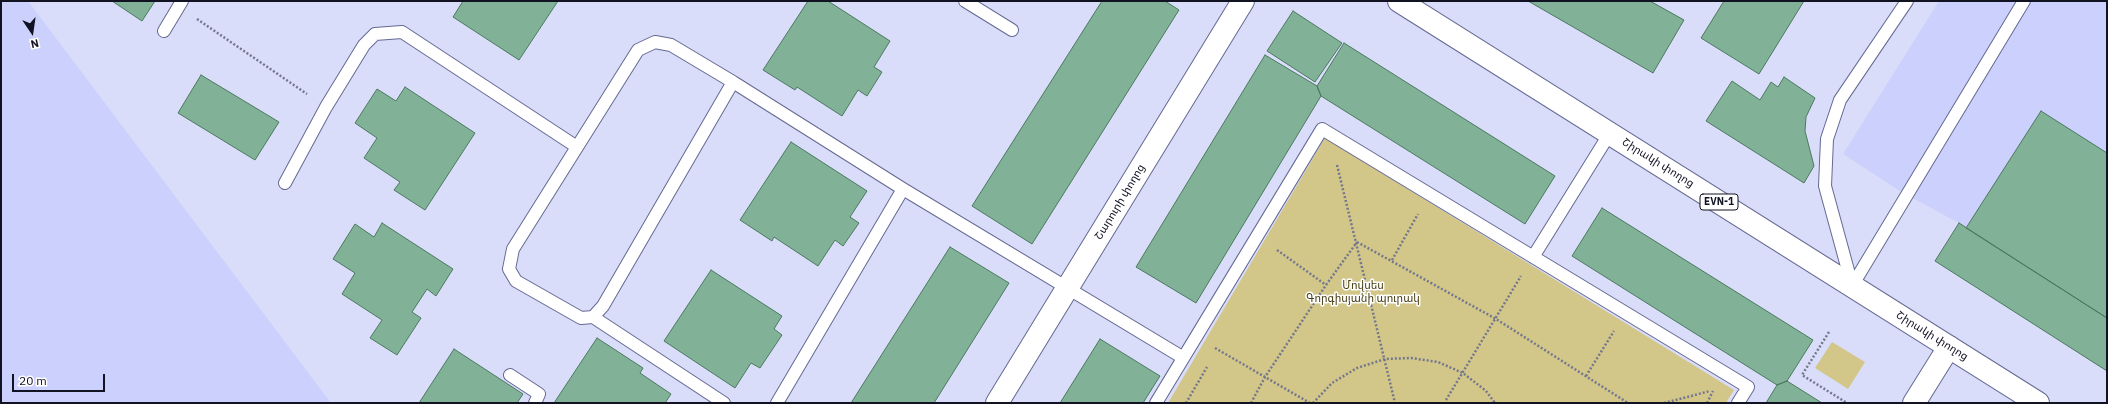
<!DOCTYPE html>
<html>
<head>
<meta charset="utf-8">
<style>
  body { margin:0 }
  #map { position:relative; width:2108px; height:404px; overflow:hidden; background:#d9ddf9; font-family:"IBM Plex Sans",sans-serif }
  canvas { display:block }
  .frame { position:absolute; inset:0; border:2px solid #111222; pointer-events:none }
  .north { position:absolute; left:12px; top:12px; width:40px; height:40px; -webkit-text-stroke:3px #fff; paint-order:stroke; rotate:167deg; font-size:11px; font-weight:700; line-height:16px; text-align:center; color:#111222 }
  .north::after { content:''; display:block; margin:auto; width:14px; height:18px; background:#111222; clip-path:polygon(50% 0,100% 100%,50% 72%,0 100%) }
  .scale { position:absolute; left:12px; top:374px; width:93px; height:18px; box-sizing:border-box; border:2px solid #111222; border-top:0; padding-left:5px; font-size:12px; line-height:14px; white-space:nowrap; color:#111222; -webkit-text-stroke:3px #fff; paint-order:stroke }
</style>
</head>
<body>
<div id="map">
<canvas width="2108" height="404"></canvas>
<div class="frame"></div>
<div class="north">N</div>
<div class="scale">20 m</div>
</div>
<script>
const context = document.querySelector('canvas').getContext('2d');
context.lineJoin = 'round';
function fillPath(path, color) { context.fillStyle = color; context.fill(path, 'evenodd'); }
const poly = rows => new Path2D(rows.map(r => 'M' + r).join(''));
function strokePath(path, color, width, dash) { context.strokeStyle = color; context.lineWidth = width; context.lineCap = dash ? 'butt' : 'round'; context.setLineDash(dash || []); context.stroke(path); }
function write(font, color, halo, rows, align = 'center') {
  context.font = font + ' "IBM Plex Sans","Noto Sans Armenian",sans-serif'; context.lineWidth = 3; context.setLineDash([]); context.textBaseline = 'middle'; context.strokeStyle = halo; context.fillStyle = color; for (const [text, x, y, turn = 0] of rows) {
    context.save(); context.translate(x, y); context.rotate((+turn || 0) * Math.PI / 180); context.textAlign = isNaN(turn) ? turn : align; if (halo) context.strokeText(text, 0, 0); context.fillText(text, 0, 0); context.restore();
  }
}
fillPath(poly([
  [1,1,28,1,331,403,1,403],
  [1939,1,2107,1,2107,371,1935,261,1959,223,1903,193,1843,154]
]), '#cbd1fc');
fillPath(poly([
  [1325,138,1734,390,1726,403,1168,403],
  [1832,342,1865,362,1848,389,1815,368]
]), '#d2c789');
const building = poly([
  [112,1,155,1,142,21,112,1],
  [463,1,558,1,519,60,453,17,463,1],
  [808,1,828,1,890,41,874,67,882,72,867,96,858,90,842,116,797,87,795,90,763,70,808,1],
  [1102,1,1165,1,1179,10,1032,244,972,206,1102,1],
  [1528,1,1650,1,1684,20,1653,73,1528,1],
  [1724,1,1804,1,1759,74,1701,38,1724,1],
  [1293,11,1342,43,1315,82,1267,51,1293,11],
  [1344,43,1555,176,1525,224,1321,96,1317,86,1344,43],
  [1265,55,1317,86,1321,96,1196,303,1136,267,1265,55],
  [201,75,279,122,255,160,178,113,201,75],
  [1784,77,1815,98,1806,117,1805,131,1814,166,1804,183,1706,121,1732,81,1760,100,1771,82,1778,87,1784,77],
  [405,87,475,133,425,210,394,190,400,182,364,158,377,138,355,123,377,89,396,101,405,87],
  [2041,111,2107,153,2107,318,1966,228,2041,111],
  [791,142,867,191,850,217,859,223,843,246,835,240,818,266,774,237,772,241,740,220,791,142],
  [1602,208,1813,340,1787,381,1777,385,1572,256,1602,208],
  [382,223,453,269,436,296,427,289,412,312,421,318,397,355,370,338,382,320,342,294,355,273,333,259,355,224,374,237,382,223],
  [1959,223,2107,318,2107,371,1935,261,1959,223],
  [950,247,1009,283,934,403,851,403,950,247],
  [711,270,782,316,774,329,782,335,760,368,751,363,735,388,664,341,711,270],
  [597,338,643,368,640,373,671,394,665,403,554,403,597,338],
  [1100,339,1160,376,1143,403,1060,403,1100,339],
  [454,349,523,394,517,403,419,403,454,349],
  [1787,381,1822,403,1766,403,1777,385,1787,381]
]);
fillPath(building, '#81b196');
strokePath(building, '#4b7960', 1);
const service = poly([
  [965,1,1012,30],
  [164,31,182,1],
  [733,82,671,45,655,42,638,50,513,249,509,269,516,281,581,318,593,317,603,306,733,82,903,189,1182,357],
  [285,183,326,107,364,45,375,34,402,32,577,147],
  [1533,257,1610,133],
  [1852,285,1825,186,1827,139,1840,100,1907,1],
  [1852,286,2024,1],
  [593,317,724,403],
  [510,375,539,394,535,403],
  [777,403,903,189],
  [1156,403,1322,129,1748,387,1738,403]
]);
const minor = poly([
  [997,403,1243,1],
  [1914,403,1949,347]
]);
const trunk = poly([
  [1399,1,2038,403]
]);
strokePath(service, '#656992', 14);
strokePath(minor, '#656992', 24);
strokePath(trunk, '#656992', 24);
strokePath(poly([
  [197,19,307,94],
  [1337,165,1395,403],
  [1357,242,1496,319,1628,403],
  [1277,250,1326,285],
  [1392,260,1418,214],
  [1829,332,1802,375,1847,403],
  [1215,348,1310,403],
  [1586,376,1614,331],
  [1446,400,1521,276],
  [1186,403,1207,367],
  [1251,403,1265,377,1326,285,1357,242],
  [1313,403,1332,383,1357,368,1385,359,1411,358,1438,362,1463,373,1486,391,1495,403],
  [1664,403,1710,391],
  [1707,403,1713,391]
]), '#75778d', 2.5, [2, 2]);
strokePath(service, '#fff', 12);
strokePath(minor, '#fff', 22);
strokePath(trunk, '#fff', 22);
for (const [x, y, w] of [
  [1719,202,38]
]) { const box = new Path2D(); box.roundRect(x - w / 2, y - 8, w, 16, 3); context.fillStyle = '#fff'; context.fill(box); strokePath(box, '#111222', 1); }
write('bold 10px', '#111222', null, [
  ["EVN-1",1719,202]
]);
write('11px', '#111222', '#fff', [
  ["Շիրակի փողոց",1658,163,32],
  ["Շարուրի փողոց",1120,202,-59],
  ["Շիրակի փողոց",1932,336,32]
]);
write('11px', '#453d13', '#fff', [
  ["Մովսես",1363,286],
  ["Գորգիսյանի պուրակ",1363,299]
]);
</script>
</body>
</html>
